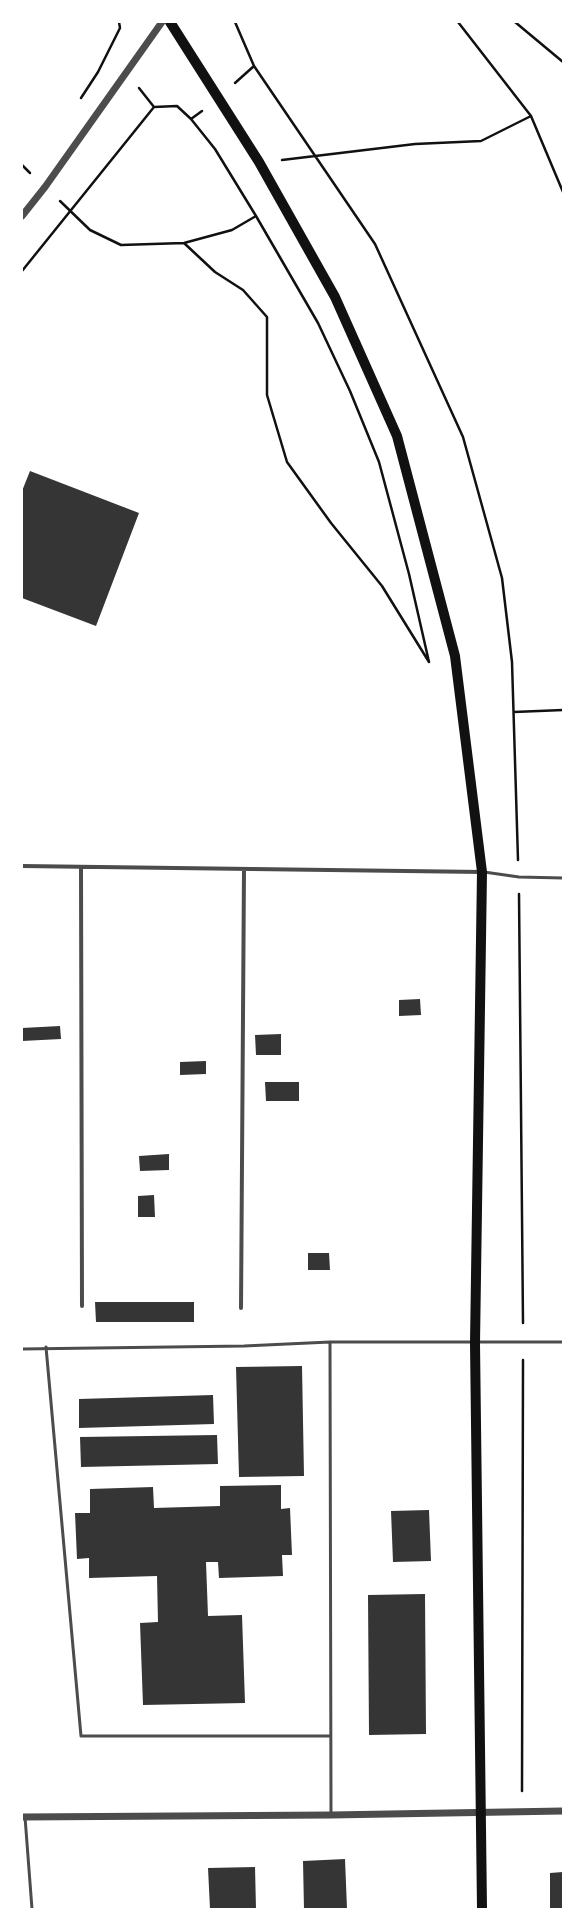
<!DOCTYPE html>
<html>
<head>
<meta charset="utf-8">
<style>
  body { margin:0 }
  #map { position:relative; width:585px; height:1931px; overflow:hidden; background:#fff; font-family:"Times New Roman",serif }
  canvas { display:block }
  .frame { position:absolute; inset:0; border:23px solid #fff; pointer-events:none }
</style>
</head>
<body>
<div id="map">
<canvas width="585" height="1931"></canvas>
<div class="frame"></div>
</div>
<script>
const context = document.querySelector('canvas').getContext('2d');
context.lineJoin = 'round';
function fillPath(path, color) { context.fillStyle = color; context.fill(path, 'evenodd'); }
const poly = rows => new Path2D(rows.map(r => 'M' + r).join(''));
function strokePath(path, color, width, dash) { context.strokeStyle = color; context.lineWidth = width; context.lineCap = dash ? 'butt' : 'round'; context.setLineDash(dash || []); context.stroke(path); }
fillPath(poly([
  [30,471,139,513,96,626,22,598,22,491],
  [420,999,421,1015,399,1016,399,1000],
  [60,1026,61,1039,22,1041,22,1028],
  [281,1034,281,1055,256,1055,255,1035],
  [206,1061,206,1074,180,1075,180,1062],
  [265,1082,299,1082,299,1101,266,1101],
  [169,1154,169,1170,140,1171,139,1156],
  [154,1195,155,1217,138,1217,138,1196],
  [308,1253,329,1253,330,1270,308,1270],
  [95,1302,194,1302,194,1322,96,1322],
  [302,1366,304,1476,239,1477,236,1367],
  [213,1395,214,1424,79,1428,79,1399],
  [217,1435,218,1464,81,1467,80,1437],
  [281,1485,281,1509,290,1508,292,1555,282,1555,283,1576,219,1578,218,1562,206,1562,208,1616,242,1615,245,1703,143,1705,140,1623,158,1622,157,1576,89,1578,89,1558,77,1559,75,1513,90,1513,90,1489,153,1487,154,1508,220,1506,220,1486],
  [429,1510,431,1561,393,1562,391,1511],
  [425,1594,426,1734,369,1735,368,1595],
  [345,1859,347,1909,304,1909,303,1861],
  [255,1867,256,1909,210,1909,208,1868],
  [563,1872,563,1909,550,1909,550,1873]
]), '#353535');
strokePath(poly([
  [235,22,254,66,375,244,463,437,502,578,512,662,518,860],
  [458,22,531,116],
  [515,22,563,62],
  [235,83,254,66],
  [139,88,154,107],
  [81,98,98,72,120,28,119,22],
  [191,119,202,111],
  [282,160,415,144,481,141,531,116,563,192],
  [22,165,30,173],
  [60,201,90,230,121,245,184,243,232,230,256,216,318,323,350,391,379,462,409,574,429,662,382,586,331,523,287,462,267,395,267,317,243,290,215,272,184,243],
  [22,271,154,107,177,106,191,119,215,149,256,216],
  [514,712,563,710],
  [519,894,523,1323],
  [522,1791,523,1360]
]), '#111', 2.5);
strokePath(poly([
  [484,872,519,877,563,878],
  [330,1342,331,1815],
  [46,1347,81,1736,330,1736],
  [22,1349,244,1346,330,1342,563,1342],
  [25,1817,32,1909]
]), '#4c4c4c', 3);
strokePath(poly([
  [22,866,482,872],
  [81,867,82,1306],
  [241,1308,244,869]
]), '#4c4c4c', 4);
strokePath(poly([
  [22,216,45,187,162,22],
  [22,1817,331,1815,563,1811]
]), '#4c4c4c', 7);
strokePath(poly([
  [170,22,259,162,335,297,397,436,455,656,482,872,475,1343,482,1909]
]), '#111', 10);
</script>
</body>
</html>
